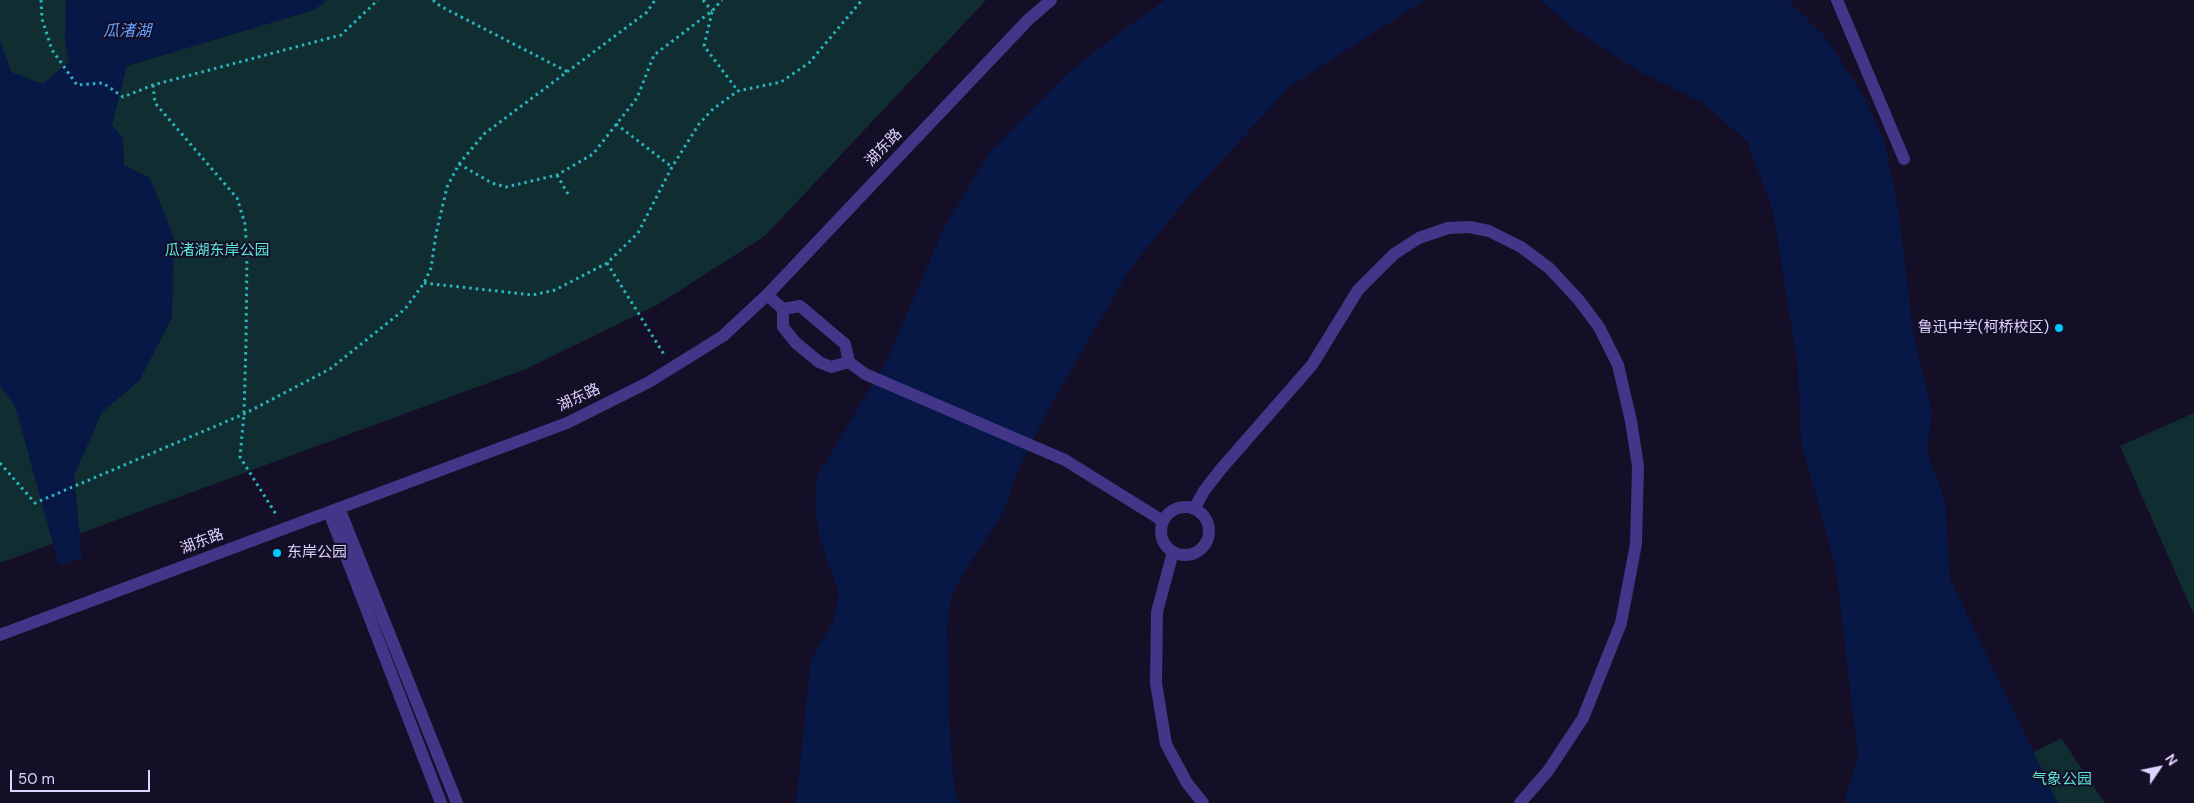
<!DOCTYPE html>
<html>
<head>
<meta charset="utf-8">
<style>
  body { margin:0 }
  #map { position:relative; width:2194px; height:803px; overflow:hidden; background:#150e27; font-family:"DM Sans",sans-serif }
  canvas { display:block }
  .north { position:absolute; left:2134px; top:743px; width:50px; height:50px; -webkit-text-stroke:4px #150e27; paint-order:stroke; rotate:56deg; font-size:14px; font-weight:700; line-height:20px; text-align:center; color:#ddd3ff }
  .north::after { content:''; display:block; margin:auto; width:18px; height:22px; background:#ddd3ff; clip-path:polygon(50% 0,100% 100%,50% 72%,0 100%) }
  .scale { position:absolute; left:10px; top:770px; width:140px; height:22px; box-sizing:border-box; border:2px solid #ddd3ff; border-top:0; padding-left:6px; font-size:15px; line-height:18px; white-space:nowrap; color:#ddd3ff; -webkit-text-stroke:4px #150e27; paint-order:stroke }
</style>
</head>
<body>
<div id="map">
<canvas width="2194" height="803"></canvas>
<div class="north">N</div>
<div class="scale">50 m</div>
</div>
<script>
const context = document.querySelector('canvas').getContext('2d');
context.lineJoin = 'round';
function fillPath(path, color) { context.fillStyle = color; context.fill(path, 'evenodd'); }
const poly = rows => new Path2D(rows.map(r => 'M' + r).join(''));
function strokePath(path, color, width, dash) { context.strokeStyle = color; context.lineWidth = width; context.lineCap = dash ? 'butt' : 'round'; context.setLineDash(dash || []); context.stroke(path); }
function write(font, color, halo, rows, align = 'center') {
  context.font = font + ' "DM Sans","Noto Sans SC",sans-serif'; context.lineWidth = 4; context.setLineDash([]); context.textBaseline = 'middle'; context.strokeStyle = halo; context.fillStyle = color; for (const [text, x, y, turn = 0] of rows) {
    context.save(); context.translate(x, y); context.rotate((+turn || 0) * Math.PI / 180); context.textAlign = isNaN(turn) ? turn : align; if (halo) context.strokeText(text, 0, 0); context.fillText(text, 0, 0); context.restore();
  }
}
fillPath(poly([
  [0,0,986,0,765,236,657,305,526,369,0,563],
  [2194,413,2194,615,2120,446],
  [2061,738,2105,803,2049,803,2023,758]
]), '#102e31');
fillPath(poly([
  [0,0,0,40,11,72,43,84,69,61,65,42,66,0,328,0,314,10,127,66,112,125,123,138,124,165,150,178,174,238,172,318,139,381,102,412,74,476,82,558,59,565,15,406,0,386],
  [1165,0,1425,0,1290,86,1184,202,1130,269,1048,410,1018,470,1003,513,963,574,951,598,947,628,949,719,954,785,958,803,796,803,811,659,833,622,839,593,820,540,815,508,817,476,887,360,944,228,989,153,1069,72,1113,37],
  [1540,0,1788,0,1826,38,1864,97,1884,139,1898,208,1913,331,1932,412,1927,453,1945,500,1950,579,2058,803,1844,803,1858,756,1836,569,1801,441,1798,367,1773,211,1747,141,1703,103,1639,71,1571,27]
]), '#071746');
strokePath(poly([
  [41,0,42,19,52,50,77,85,103,83,123,97,153,85,341,35,378,0],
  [433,0,440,6,568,72],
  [703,0,712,11],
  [712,12,704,46,738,91],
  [153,85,155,103,237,198,245,224,247,253,246,343,244,414,240,457,277,516],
  [616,124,672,167],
  [459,164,492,183,506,187,557,175,593,154,637,98,654,55,712,11,722,0],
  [557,175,568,194],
  [607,263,665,356],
  [424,283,533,295,555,290,607,263,638,233,672,167,699,124,713,109,738,91,781,82,809,63,862,0],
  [0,463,35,503,244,414,330,369,405,309,424,283,431,268,436,234,447,187,459,164,484,134,647,12,655,0]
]), '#28b6bf', 3, [2.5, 4]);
strokePath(poly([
  [1837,0,1904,159],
  [767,295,783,309,783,327,796,343,819,362,831,367,849,362,845,344,800,306,783,309],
  [849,362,865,374,1065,460,1163,521],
  '1161 531a24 24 0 1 1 48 0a24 24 0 1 1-48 0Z',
  [339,508,457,803],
  [1194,509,1204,491,1221,469,1312,365,1358,290,1394,254,1419,238,1448,228,1469,227,1489,231,1521,247,1549,268,1578,299,1599,327,1618,365,1631,421,1638,466,1636,544,1621,623,1583,718,1548,771,1520,803],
  [329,512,441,803],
  [1173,552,1157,612,1156,683,1166,744,1187,783,1203,803],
  [0,635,567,423,649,382,723,336,767,295,1028,20,1051,0]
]), '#423688', 12);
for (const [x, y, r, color] of [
  [2059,328,5,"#00c7fe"],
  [277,553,5,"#00c7fe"]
]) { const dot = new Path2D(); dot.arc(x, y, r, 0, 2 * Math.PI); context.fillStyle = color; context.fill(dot); strokePath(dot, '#150e27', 2); }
write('15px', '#ddd3ff', '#150e27', [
  ["湖东路",884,148,-46],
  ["湖东路",579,398,-25],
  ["湖东路",202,542,-21]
]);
write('15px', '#57e7d3', '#150e27', [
  ["瓜渚湖东岸公园",217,251],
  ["气象公园",2062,780]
]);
write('15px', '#ddd3ff', '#150e27', [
  ["鲁迅中学(柯桥校区)",2049,328],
  ["东岸公园",287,553,"left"]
], 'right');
write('italic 16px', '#61a4ff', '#150e27', [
  ["瓜渚湖",127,32]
]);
</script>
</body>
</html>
